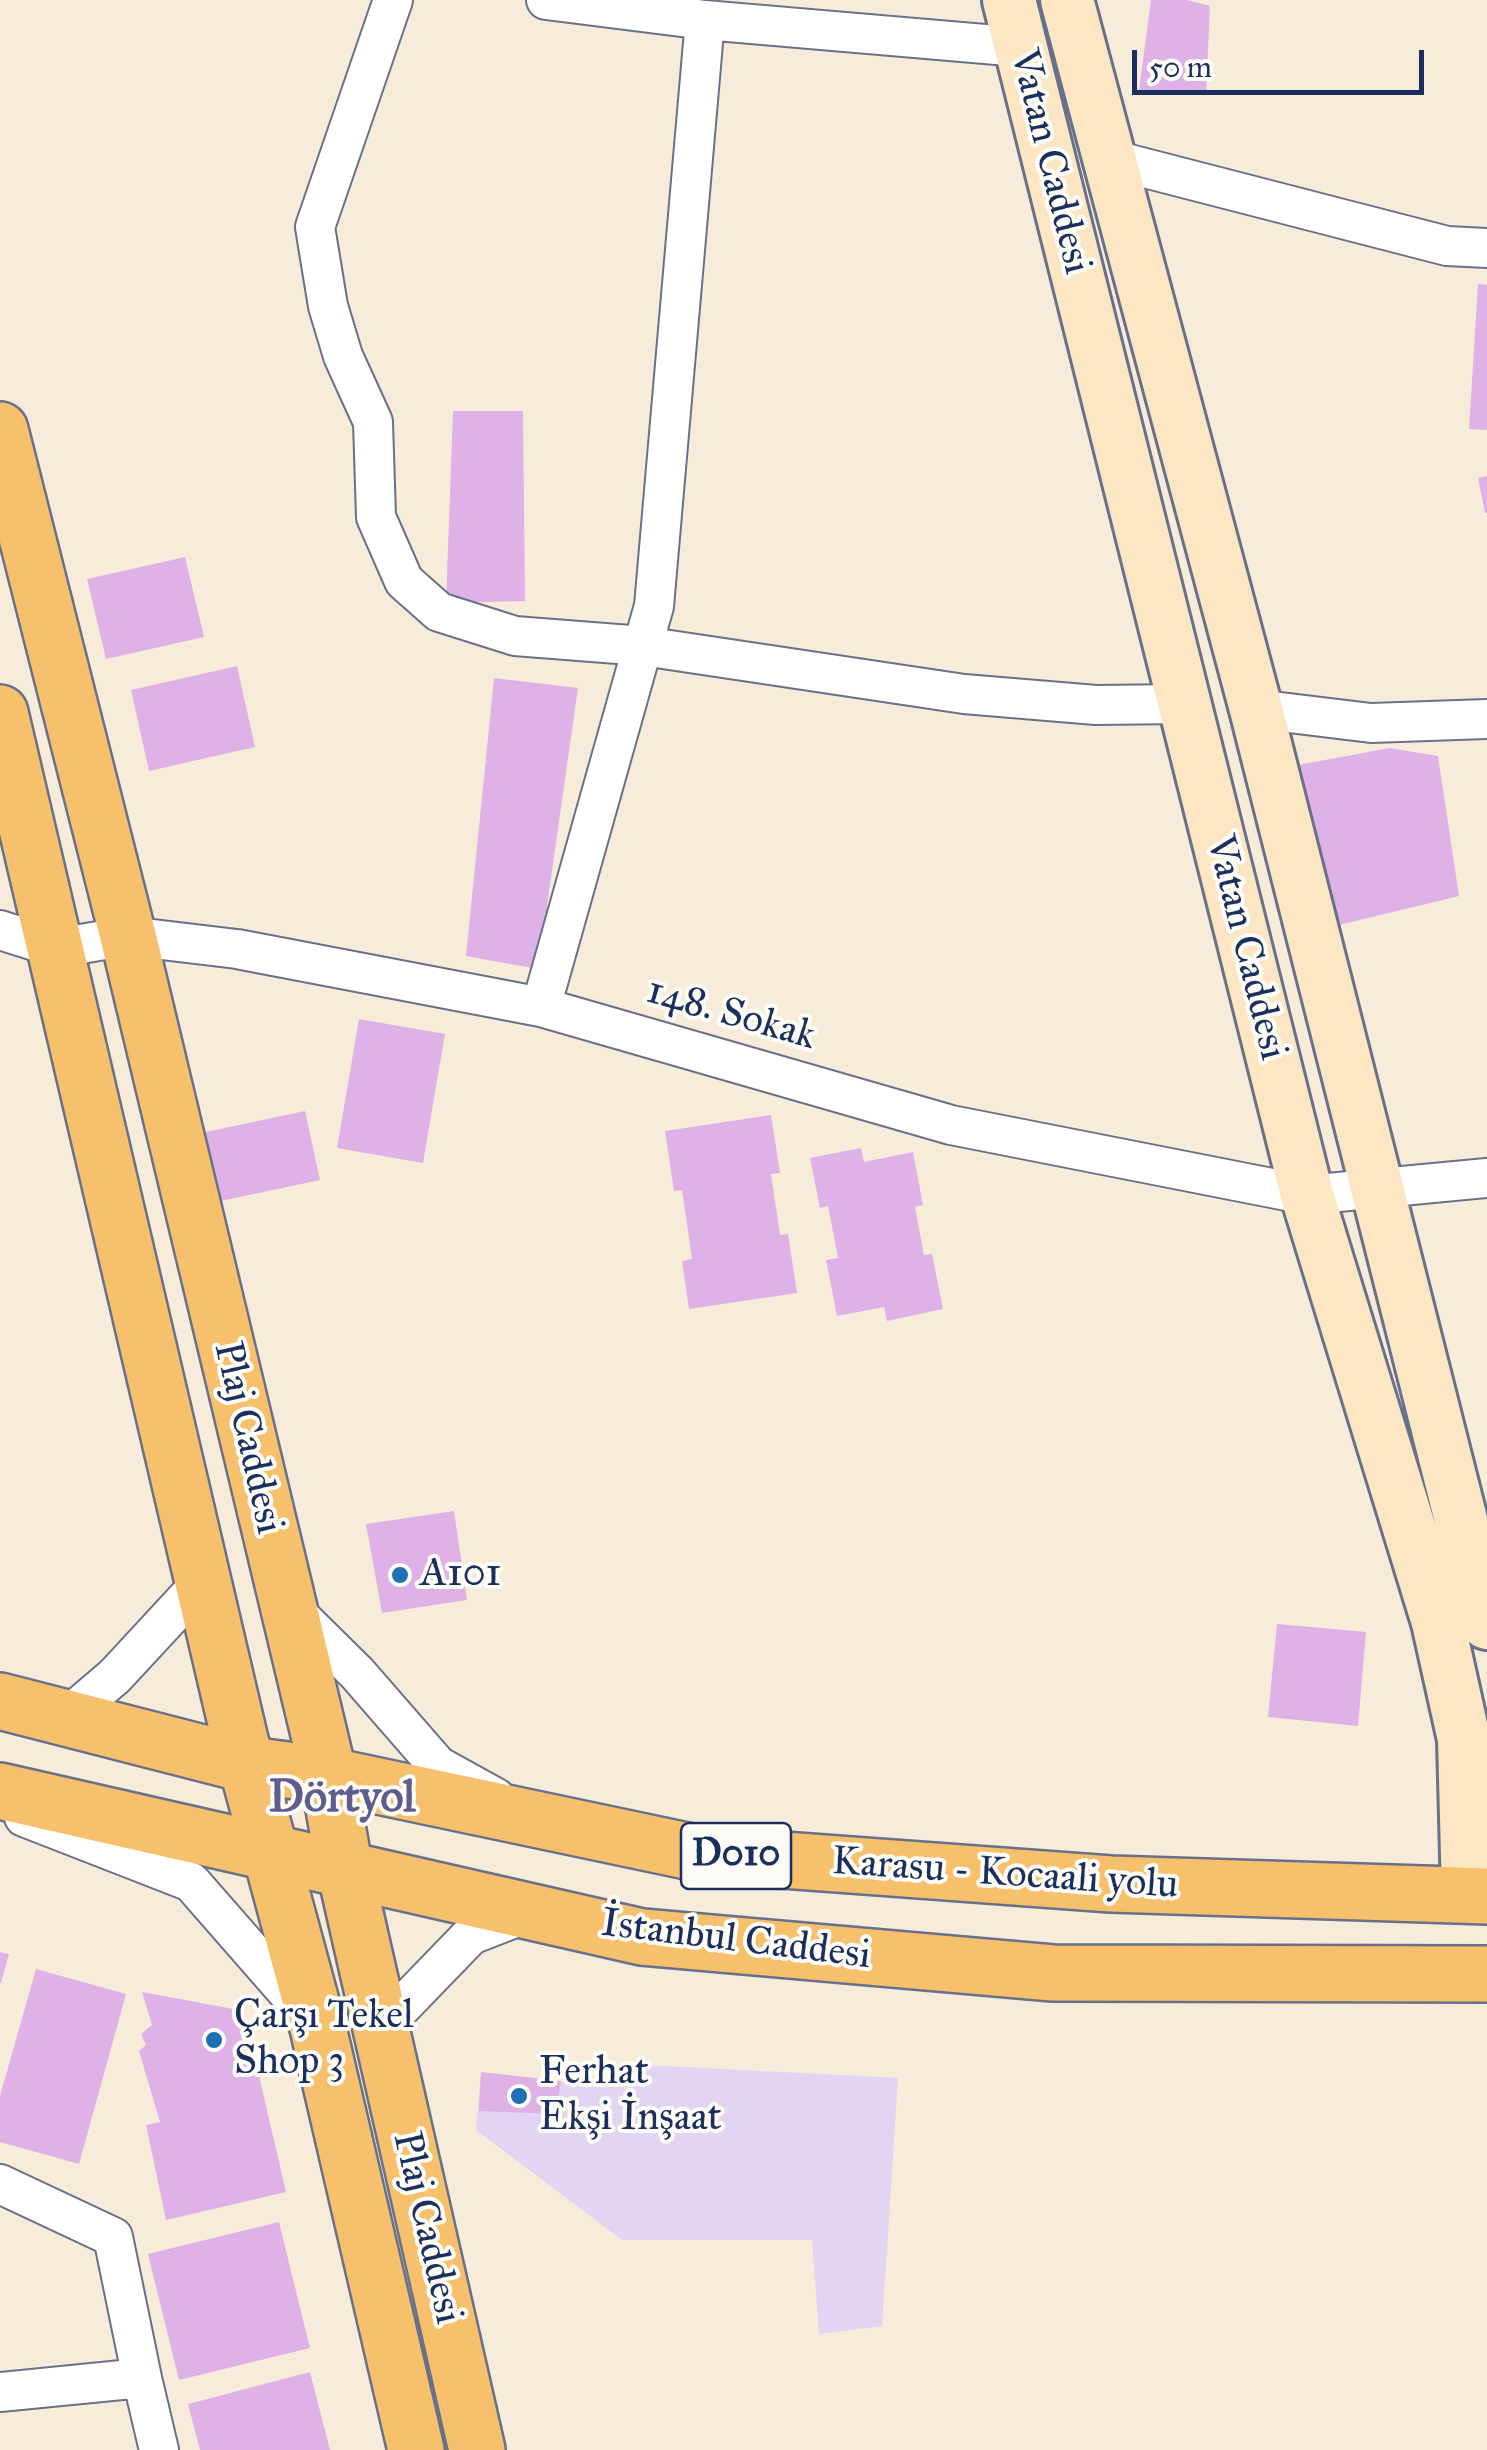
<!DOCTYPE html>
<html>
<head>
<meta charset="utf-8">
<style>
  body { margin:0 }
  #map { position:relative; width:1487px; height:2450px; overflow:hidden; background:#f7ecda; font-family:"IM FELL Great Primer",serif }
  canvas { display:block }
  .scale { position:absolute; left:1132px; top:50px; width:292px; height:45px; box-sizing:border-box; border:5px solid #1b2f5e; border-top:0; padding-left:12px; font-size:30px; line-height:35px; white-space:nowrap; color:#1b2f5e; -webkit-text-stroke:8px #fdfcf7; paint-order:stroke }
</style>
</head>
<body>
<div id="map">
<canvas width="1487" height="2450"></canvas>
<div class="scale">50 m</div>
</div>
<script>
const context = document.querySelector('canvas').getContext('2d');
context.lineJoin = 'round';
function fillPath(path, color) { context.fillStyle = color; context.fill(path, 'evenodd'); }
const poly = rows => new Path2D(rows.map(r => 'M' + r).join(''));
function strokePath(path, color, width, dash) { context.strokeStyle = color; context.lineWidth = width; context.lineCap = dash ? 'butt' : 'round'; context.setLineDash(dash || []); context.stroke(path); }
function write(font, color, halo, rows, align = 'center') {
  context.font = font + ' "IM FELL Great Primer",serif'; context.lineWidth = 8; context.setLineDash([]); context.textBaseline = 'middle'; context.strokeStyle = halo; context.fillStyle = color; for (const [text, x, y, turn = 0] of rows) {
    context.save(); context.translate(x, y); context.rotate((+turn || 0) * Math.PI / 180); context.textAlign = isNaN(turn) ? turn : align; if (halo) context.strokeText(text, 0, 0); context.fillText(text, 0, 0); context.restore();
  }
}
fillPath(poly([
  [606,2063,898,2078,882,2326,819,2334,812,2240,622,2240,476,2130,481,2072,597,2086]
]), '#e2d4f3');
fillPath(poly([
  [1151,0,1187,0,1210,6,1206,93,1139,90],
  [1478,284,1487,285,1487,430,1469,429],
  [453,411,523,411,525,601,446,603],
  [1487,476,1487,513,1485,513,1478,478],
  [185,557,204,637,106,659,87,579],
  [237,666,255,747,149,771,131,690],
  [494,678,578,688,538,969,466,956],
  [1390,748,1438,756,1459,896,1339,925,1298,765],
  [359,1019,445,1034,423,1163,337,1148],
  [305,1111,320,1180,216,1202,201,1133],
  [771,1115,780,1173,771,1174,780,1235,788,1234,797,1293,689,1309,682,1261,692,1259,682,1190,674,1191,665,1131],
  [861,1148,864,1162,913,1152,923,1205,915,1207,924,1255,932,1254,943,1309,887,1321,884,1307,837,1316,826,1260,838,1258,828,1206,820,1208,810,1158],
  [454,1511,467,1600,382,1613,366,1524],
  [1277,1624,1366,1632,1358,1726,1268,1717],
  [0,1952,9,1954,1,1983,0,1983],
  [36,1969,126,1994,79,2164,0,2142,0,2096],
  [142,1992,244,2011,286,2192,166,2220,146,2125,160,2122,139,2051,146,2045,141,2034,152,2025],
  [481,2072,561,2081,556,2114,479,2111],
  [279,2222,310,2348,179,2380,148,2254],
  [310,2372,330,2450,200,2450,188,2404]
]), '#deb2e6');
const street = poly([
  [393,0,315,227,328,306,343,356,373,422,376,517,404,581,439,612,515,636,643,646,964,694,1096,705,1184,704],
  [546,0,705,20,1020,47],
  [1110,159,1447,246,1487,248],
  [1256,709,1371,723,1487,719],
  [0,930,57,948,128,936,237,949,541,1007,951,1125,1307,1195,1487,1178],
  [541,1007,654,606,705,20],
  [289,1606,357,1673,438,1766,496,1798],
  [67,1717,115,1676,202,1582],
  [24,1817,191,1882,310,2018],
  [381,2028,471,1935,530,1912],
  [0,2184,113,2237,142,2378],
  [0,2392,142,2378,159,2450]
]);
const secondary = poly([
  [1009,0,1307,1195,1438,1622,1464,1739,1468,1895],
  [1067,0,1256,709,1487,1623]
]);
const primary = poly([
  [0,430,128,936,325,1759,345,1870,477,2450],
  [0,713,240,1740,318,2028,416,2450]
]);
const highway = poly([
  [0,1701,249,1765,326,1775,701,1854,1111,1884,1487,1896],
  [0,1791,642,1937,1053,1973,1487,1974]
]);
strokePath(street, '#687189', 42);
strokePath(secondary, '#687189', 58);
strokePath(primary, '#687189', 60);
strokePath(highway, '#687189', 60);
strokePath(street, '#fff', 38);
strokePath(secondary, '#fce6c4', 52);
strokePath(primary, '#f7c06c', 55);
strokePath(highway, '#f7c06c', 55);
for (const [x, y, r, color] of [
  [400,1575,10,"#1f6fb2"],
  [214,2040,10,"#1f6fb2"],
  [519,2096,10,"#1f6fb2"]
]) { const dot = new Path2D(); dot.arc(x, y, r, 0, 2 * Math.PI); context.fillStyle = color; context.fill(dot); strokePath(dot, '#fdfcf7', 4); }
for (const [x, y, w] of [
  [736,1856,110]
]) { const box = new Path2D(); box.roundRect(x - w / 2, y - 33, w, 66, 8); context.fillStyle = '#fdfcf7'; context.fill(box); strokePath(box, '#1b2f5e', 2.5); }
write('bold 38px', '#1b2f5e', null, [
  ["D010",736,1856]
]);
write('40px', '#1b2f5e', '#fdfcf7', [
  ["Vatan Caddesi",1049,162,76],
  ["Vatan Caddesi",1245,948,76],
  ["148. Sokak",731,1015,16],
  ["Plaj Caddesi",247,1438,77],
  ["Karasu - Kocaali yolu",1005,1875,4],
  ["İstanbul Caddesi",736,1941,7],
  ["Plaj Caddesi",426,2228,77]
]);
write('40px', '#1b2f5e', '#fdfcf7', [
  ["A101",420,1575],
  ["Çarşı Tekel",234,2017],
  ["Shop 3",234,2063],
  ["Ferhat",539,2073],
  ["Ekşi İnşaat",539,2119]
], 'left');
write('bold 45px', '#5f5d8e', '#fdfcf7', [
  ["Dörtyol",342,1800]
]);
</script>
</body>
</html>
